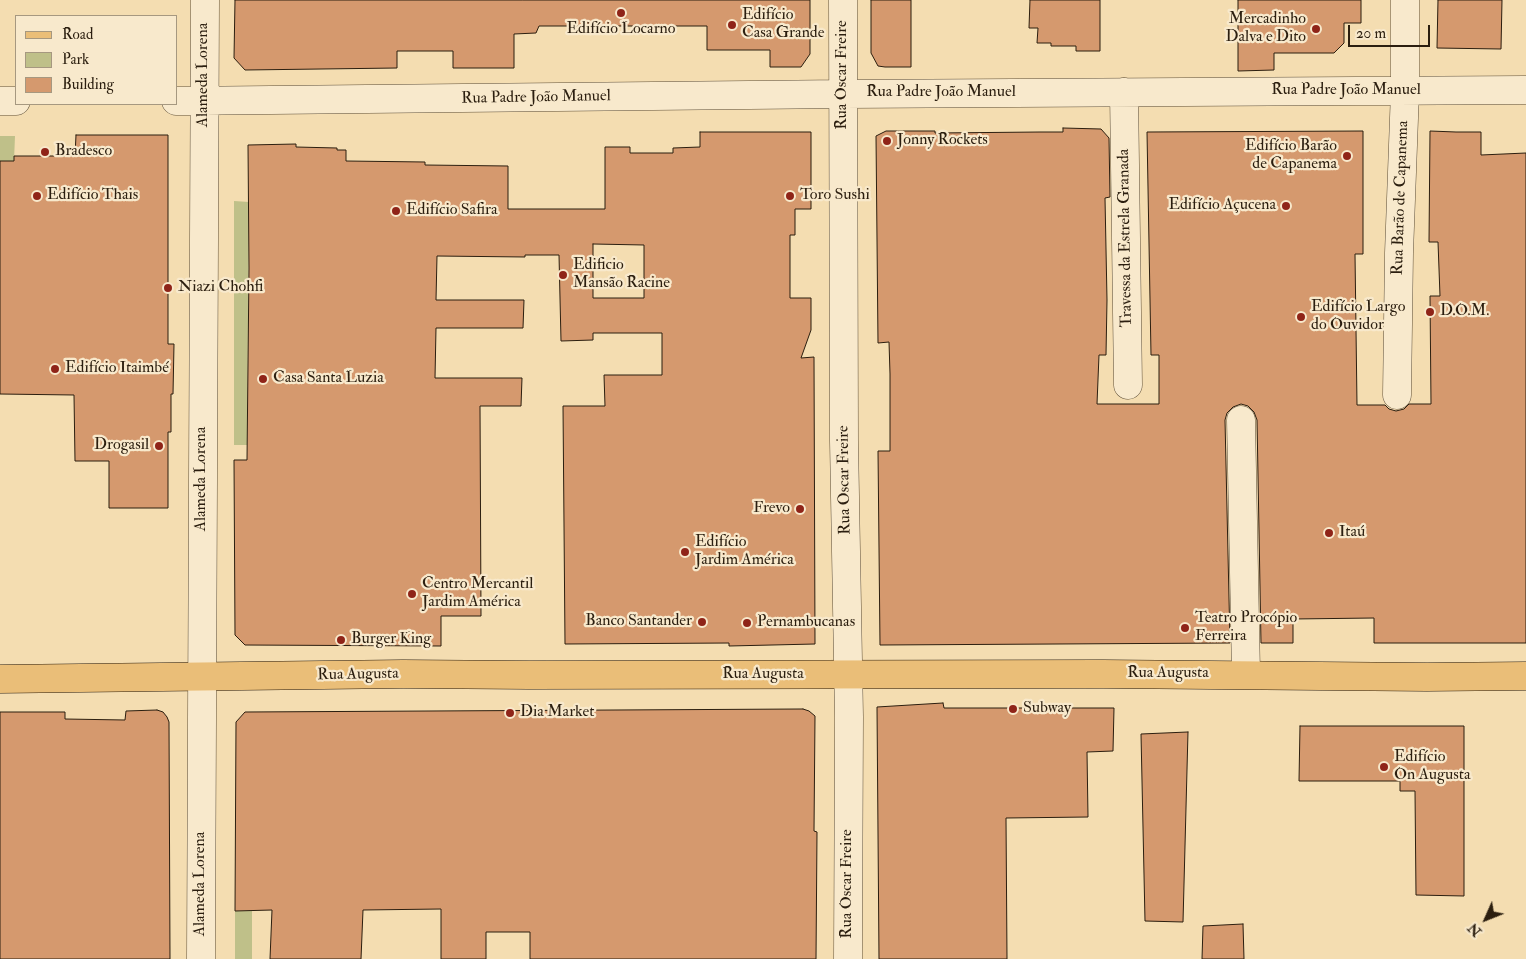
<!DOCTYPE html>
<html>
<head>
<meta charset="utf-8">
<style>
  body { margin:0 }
  #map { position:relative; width:1526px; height:959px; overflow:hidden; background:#f4ddb1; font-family:"IM FELL Double Pica",serif }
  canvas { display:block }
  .legend { position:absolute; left:15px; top:15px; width:162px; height:90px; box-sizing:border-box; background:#f8e9cc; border:1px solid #a69880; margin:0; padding:6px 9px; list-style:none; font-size:15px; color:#2b1e0f }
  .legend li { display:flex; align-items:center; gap:10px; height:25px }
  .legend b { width:25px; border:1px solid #a69880 }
  .north { position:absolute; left:1461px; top:894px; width:50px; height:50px; -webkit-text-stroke:4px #f8e9cc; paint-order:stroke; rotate:226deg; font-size:14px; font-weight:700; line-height:20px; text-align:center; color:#2b1e0f }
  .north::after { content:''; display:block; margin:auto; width:18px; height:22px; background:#2b1e0f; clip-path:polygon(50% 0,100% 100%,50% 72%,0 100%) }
  .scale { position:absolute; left:1348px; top:25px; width:82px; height:22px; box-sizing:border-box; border:2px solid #2b1e0f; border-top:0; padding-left:6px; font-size:15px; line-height:18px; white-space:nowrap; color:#2b1e0f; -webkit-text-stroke:4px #f8e9cc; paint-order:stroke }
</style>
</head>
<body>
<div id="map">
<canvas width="1526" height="959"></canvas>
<ul class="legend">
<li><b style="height:6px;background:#eabe78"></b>Road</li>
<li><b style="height:14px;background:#bfc089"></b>Park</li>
<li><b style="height:14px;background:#d5996e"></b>Building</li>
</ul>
<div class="north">N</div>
<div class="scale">20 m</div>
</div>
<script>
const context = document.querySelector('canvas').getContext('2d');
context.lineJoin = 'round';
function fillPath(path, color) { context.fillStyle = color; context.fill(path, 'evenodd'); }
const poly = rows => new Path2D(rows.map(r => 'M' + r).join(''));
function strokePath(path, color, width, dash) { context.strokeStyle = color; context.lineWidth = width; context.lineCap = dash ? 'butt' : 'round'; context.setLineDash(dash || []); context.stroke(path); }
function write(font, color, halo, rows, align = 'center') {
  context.font = font + ' "IM FELL Double Pica",serif'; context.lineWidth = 4.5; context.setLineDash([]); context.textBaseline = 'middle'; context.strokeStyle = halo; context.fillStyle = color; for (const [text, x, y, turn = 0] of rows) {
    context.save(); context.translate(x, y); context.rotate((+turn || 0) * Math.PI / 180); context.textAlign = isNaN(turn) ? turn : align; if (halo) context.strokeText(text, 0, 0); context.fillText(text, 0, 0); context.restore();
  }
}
fillPath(poly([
  [0,136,15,136,14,161,0,161],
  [234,201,249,202,247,445,234,445],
  [235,911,252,911,252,959,235,959]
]), '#bfc089');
const building = poly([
  [235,0,810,0,810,54,801,67,770,67,770,50,707,50,707,26,539,26,536,33,514,34,514,68,453,68,453,51,397,51,397,68,245,70,234,58,235,0],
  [871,0,911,0,911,67,885,67,878,66,871,53,871,0],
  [1030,0,1100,0,1100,51,1076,51,1076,46,1051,46,1051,43,1037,43,1038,28,1029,28,1030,0],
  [1238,0,1361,0,1361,23,1344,23,1344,43,1334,53,1274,53,1274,70,1238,71,1238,0],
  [1438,0,1502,0,1501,49,1437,48,1438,0],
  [1063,128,1101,129,1109,138,1110,197,1105,198,1107,300,1106,355,1099,355,1097,404,1159,404,1159,355,1151,355,1147,132,1363,131,1363,254,1355,254,1357,405,1385,405,1389,409,1396,411,1404,409,1409,404,1431,404,1430,296,1440,296,1438,242,1429,242,1430,131,1456,132,1481,132,1481,155,1526,153,1526,643,1374,643,1374,618,1293,619,1293,643,1261,643,1257,420,1254,412,1248,406,1241,404,1233,407,1227,413,1225,420,1230,643,880,645,878,451,890,451,890,374,889,342,878,343,876,136,886,131,935,131,935,133,1040,132,1063,132,1063,128],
  [700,132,811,132,811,209,795,209,795,235,790,235,790,298,811,298,811,330,801,358,814,357,815,644,729,646,729,643,565,644,563,406,605,406,604,375,662,375,662,333,593,333,593,340,561,341,559,255,525,255,525,257,437,256,436,300,524,300,523,328,436,328,435,378,522,378,521,406,480,406,481,616,441,616,441,646,245,645,235,635,234,460,247,460,249,268,248,145,296,144,296,147,337,148,337,150,346,150,346,161,425,162,425,165,508,166,508,209,605,209,605,147,630,147,630,153,673,153,673,148,700,147,700,132],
  [593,244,644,245,644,298,593,298,593,244],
  [76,135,168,135,168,344,174,344,173,394,171,394,171,432,168,432,168,508,109,508,109,461,75,461,74,395,0,394,0,161,14,161,14,156,75,156,76,135],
  [943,703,944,708,1114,708,1113,751,1087,752,1088,817,1006,818,1007,959,879,959,877,707,943,703],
  [803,709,809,711,815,716,814,831,817,832,816,959,530,959,530,932,486,932,486,959,441,959,441,909,363,910,361,959,270,959,272,910,235,911,236,722,245,712,803,709],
  [157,710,163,712,167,717,169,722,170,959,0,959,0,712,65,712,65,719,125,720,126,711,157,710],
  [1300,726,1464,726,1464,896,1416,895,1415,791,1400,791,1400,781,1299,781,1300,726],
  [1188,732,1183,922,1145,921,1141,734,1188,732],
  [1243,924,1244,959,1202,959,1203,926,1243,924]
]);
fillPath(building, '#d5996e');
strokePath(building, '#2b1e0f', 1);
const minor = poly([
  [843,0,844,441,849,717,848,959],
  [1124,92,1128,385],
  [0,101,16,101],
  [176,101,844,94,1526,90],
  [1397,395,1399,253,1405,91,1405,0],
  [1241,420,1246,674],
  [201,959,205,0]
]);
const major = poly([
  [0,679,403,674,529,675,1103,674,1427,677,1526,676]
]);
strokePath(minor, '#5d4e38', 29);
strokePath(major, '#2b1e0f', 29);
strokePath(minor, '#f8e9cc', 28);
strokePath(major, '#eabe78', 28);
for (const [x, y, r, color] of [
  [621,13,5,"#8f2418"],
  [732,25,5,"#8f2418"],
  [1316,29,5,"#8f2418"],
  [887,141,5,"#8f2418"],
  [45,152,5,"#8f2418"],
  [1347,156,5,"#8f2418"],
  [37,196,5,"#8f2418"],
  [790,196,5,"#8f2418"],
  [1286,206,5,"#8f2418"],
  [396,211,5,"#8f2418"],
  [563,275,5,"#8f2418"],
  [168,288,5,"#8f2418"],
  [1430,312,5,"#8f2418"],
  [1301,317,5,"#8f2418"],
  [55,369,5,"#8f2418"],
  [263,379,5,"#8f2418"],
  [159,446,5,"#8f2418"],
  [800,509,5,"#8f2418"],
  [1329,533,5,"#8f2418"],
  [685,552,5,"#8f2418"],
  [412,594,5,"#8f2418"],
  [702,622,5,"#8f2418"],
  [747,623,5,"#8f2418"],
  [1185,628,5,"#8f2418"],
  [341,640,5,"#8f2418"],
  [1013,709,5,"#8f2418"],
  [510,713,5,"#8f2418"],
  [1384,767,5,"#8f2418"]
]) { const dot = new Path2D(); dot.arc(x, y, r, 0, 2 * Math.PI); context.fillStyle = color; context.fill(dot); strokePath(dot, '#f8e9cc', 2); }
write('16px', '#2b1e0f', '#f8e9cc', [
  ["Edifício",742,16],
  ["Casa Grande",742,34],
  ["Mercadinho",1306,20,"right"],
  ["Dalva e Dito",1306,38,"right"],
  ["Edifício Locarno",621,30,"center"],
  ["Jonny Rockets",897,141],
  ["Edifício Barão",1337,147,"right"],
  ["de Capanema",1337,165,"right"],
  ["Bradesco",55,152],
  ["Edifício Thais",47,196],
  ["Toro Sushi",800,196],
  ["Edifício Açucena",1276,206,"right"],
  ["Edifício Safira",406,211],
  ["Edificio",573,266],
  ["Mansão Racine",573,284],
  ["Niazi Chohfi",178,288],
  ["Edifício Largo",1311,308],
  ["do Ouvidor",1311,326],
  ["D.O.M.",1440,312],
  ["Edifício Itaimbé",65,369],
  ["Casa Santa Luzia",273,379],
  ["Drogasil",149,446,"right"],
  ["Frevo",790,509,"right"],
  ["Itaú",1339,533],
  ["Edifício",695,543],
  ["Jardim América",695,561],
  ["Centro Mercantil",422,585],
  ["Jardim América",422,603],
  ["Teatro Procópio",1195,619],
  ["Ferreira",1195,637],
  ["Banco Santander",692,622,"right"],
  ["Pernambucanas",757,623],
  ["Burger King",351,640],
  ["Subway",1023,709],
  ["Dia Market",520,713],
  ["Edifício",1394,758],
  ["On Augusta",1394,776]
], 'left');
write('16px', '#2b1e0f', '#f8e9cc', [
  ["Alameda Lorena",204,75,-90],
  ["Rua Oscar Freire",843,75,-90],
  ["Rua Padre João Manuel",1346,91],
  ["Rua Padre João Manuel",941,93],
  ["Rua Padre João Manuel",536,98,-1],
  ["Rua Barão de Capanema",1401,198,-88],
  ["Travessa da Estrela Granada",1126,238,-91],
  ["Alameda Lorena",202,479,-90],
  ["Rua Oscar Freire",845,480,-91],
  ["Rua Augusta",1168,674],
  ["Rua Augusta",358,675,-1],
  ["Rua Augusta",763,675],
  ["Alameda Lorena",201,884,-90],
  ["Rua Oscar Freire",848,884,-90]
]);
</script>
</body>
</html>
